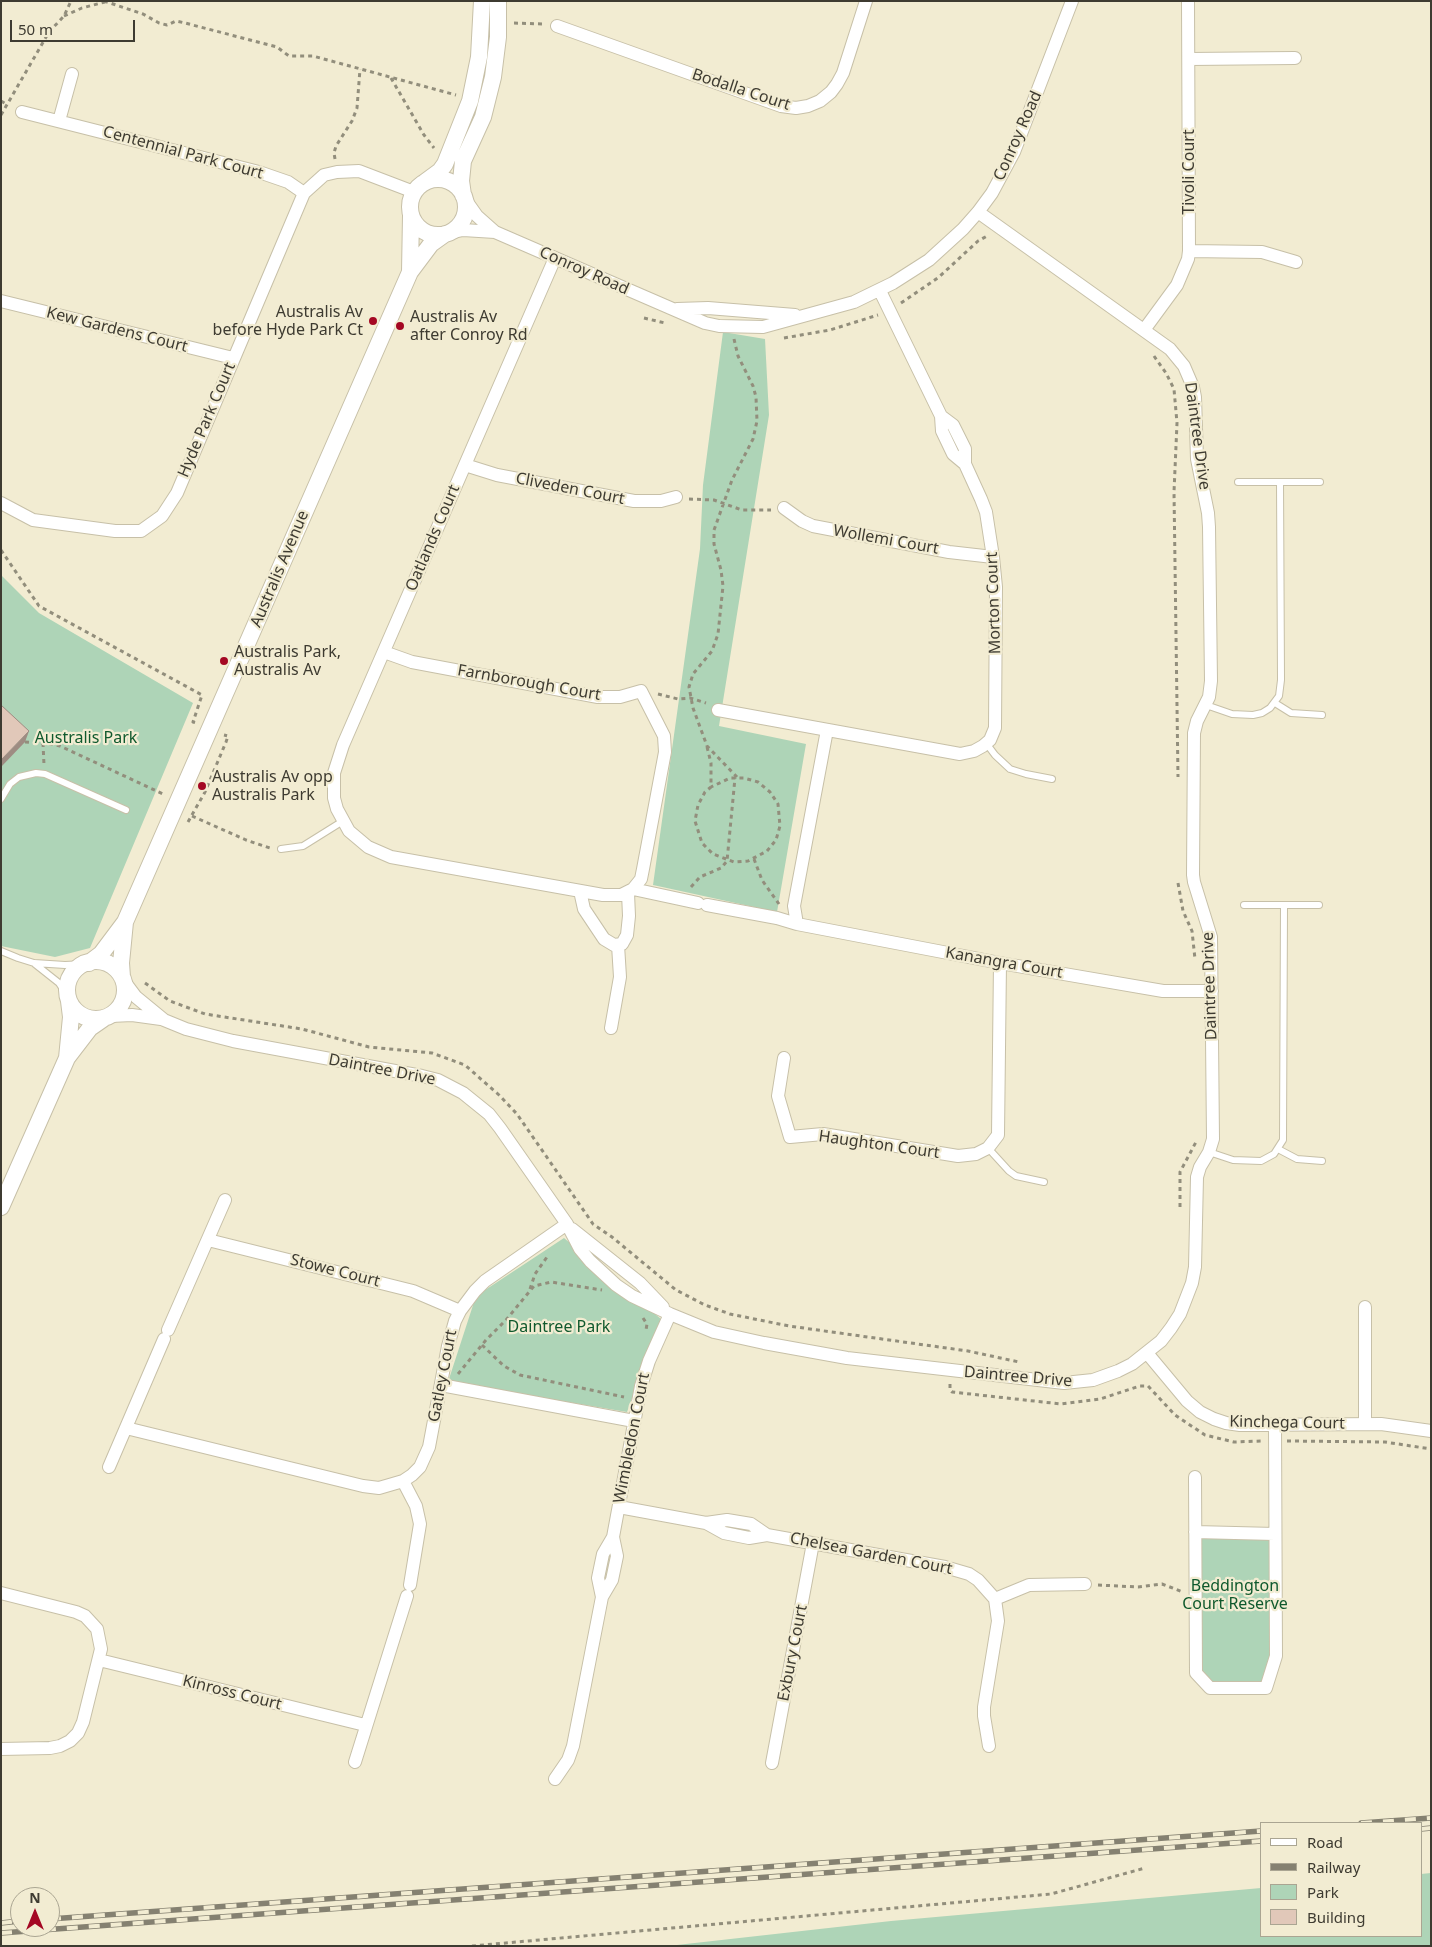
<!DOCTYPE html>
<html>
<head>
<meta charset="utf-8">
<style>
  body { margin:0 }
  #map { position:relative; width:1432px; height:1947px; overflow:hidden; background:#f2ecd2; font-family:"Noto Sans",sans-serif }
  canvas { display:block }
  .frame { position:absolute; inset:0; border:2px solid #3e3b31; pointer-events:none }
  .legend { position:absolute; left:1260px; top:1822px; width:162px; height:115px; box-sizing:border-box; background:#f2ecd2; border:1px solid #aaa592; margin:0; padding:6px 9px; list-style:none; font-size:15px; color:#3e3b31 }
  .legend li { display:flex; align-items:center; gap:10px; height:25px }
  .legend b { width:25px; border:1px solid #aaa592 }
  .north { position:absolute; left:10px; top:1887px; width:50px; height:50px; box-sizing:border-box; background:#f2ecd2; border:1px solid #aaa592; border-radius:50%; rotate:0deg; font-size:14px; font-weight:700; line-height:20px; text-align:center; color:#3e3b31 }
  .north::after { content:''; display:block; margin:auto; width:18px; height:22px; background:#a40723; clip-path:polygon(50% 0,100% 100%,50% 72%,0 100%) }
  .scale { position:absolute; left:10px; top:20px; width:125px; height:22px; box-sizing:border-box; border:2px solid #3e3b31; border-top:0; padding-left:6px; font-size:15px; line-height:18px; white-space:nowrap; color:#3e3b31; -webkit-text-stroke:4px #f2ecd2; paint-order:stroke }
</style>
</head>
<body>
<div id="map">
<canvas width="1432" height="1947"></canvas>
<div class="frame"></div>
<ul class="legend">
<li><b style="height:6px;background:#fff"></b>Road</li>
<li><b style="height:6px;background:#858171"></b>Railway</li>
<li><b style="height:14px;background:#aed4b7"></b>Park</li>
<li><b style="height:14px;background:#e1c8b9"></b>Building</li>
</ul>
<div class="north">N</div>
<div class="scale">50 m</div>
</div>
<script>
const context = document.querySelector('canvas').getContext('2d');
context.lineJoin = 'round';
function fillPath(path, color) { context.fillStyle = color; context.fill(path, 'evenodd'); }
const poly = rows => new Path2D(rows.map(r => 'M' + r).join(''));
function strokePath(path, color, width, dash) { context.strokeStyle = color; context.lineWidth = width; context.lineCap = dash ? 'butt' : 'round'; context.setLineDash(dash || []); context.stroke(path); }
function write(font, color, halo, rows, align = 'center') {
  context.font = font + ' "Noto Sans",sans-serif'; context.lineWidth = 4.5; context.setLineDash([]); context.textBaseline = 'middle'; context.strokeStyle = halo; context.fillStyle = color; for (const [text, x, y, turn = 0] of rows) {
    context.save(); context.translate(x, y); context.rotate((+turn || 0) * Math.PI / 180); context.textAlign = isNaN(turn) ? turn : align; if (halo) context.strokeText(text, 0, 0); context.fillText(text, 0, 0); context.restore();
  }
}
fillPath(poly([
  [723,332,765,339,769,415,719,726,806,744,777,912,653,885,700,549,703,485],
  [1,575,39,613,193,703,90,948,55,957,1,946],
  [564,1238,661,1319,627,1412,448,1382,476,1296],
  [1195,1532,1275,1534,1276,1656,1266,1688,1210,1688,1196,1673],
  [1431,1873,1431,1946,668,1946,891,1921,1261,1888,1261,1936,1421,1936,1421,1874]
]), '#aed4b7');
const service = poly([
  [1238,482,1320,482],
  [1275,703,1291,713,1322,715],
  [1206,705,1232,714,1253,715,1262,713,1270,708,1279,696,1281,680,1280,482],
  [986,743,995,755,1010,769,1026,774,1052,779],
  [1,799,10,784,19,777,36,773,45,774,126,810],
  [281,849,303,846,343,821],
  [1244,905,1319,905],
  [1,951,18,958,34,963,65,965,85,964],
  [35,964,59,983,68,997],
  [988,1148,1009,1171,1016,1176,1044,1182],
  [1278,1149,1297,1159,1322,1161],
  [1209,1152,1233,1160,1261,1161,1274,1154,1283,1140,1284,905]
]);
const minor = poly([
  [557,26,781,106,796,108,808,106,820,101,831,92,837,84,843,73,866,1],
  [1189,59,1295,58],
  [22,112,259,172,288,182,304,193],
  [59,121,72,74],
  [465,199,477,216,495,232],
  [449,233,463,230,495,232,705,323,719,326,763,327,854,302,893,283,929,260,963,229,978,212,992,193,1014,152,1072,1],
  [1189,251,1262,252,1296,262],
  [1,301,233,358],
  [677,309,708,308,795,315],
  [1144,330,1177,285,1188,259,1189,251,1188,1],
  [941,416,953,425,965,449,965,464],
  [465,465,497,475,634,501,661,501,676,497],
  [1,503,33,520,115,531,141,531,162,516,177,493,304,193,324,175,337,172,359,171,414,192],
  [784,508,802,521,813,526,949,552,993,557],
  [384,652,412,662,598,697,620,697,641,691,664,736,665,752,643,869,641,879,633,889,621,895,603,895,391,857,368,847,349,831,337,809,334,798,334,773,343,745,555,258],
  [718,710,960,754,974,751,983,746,990,740,995,728,996,587,993,557,986,512,981,499,965,464,953,454,942,431,941,416,880,291],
  [633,889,698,903],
  [580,891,584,909,604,939,614,945,622,944,627,935,629,916,628,893],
  [707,905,777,918,797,924,1000,963,1163,991,1212,991],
  [797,924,794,906,827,730],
  [124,981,136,997,164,1020,186,1029,233,1041,422,1076,438,1080,463,1093,489,1114,500,1128,567,1224,580,1249,590,1261,616,1285,632,1296,670,1314,714,1332,764,1343,847,1358,1064,1383,1093,1380,1118,1371,1132,1364,1161,1341,1171,1328,1180,1314,1192,1283,1195,1267,1197,1177,1200,1167,1209,1152,1213,1139,1211,937,1194,882,1193,875,1194,733,1197,721,1209,697,1211,681,1209,527,1208,513,1197,459,1195,397,1193,387,1184,366,1170,349,978,212],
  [111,1016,132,1015,161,1019],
  [611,1028,620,977,618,945],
  [784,1058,778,1096,790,1137,823,1134,958,1156,976,1154,988,1148,998,1135,1000,963],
  [572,1229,640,1283,663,1307],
  [208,1240,413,1291,460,1311],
  [1365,1307,1365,1424],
  [168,1330,225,1200],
  [1147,1353,1187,1401,1200,1412,1214,1419,1226,1423,1240,1425,1381,1424,1431,1431],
  [441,1385,634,1421],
  [126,1428,363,1486,379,1488,403,1481,412,1475,420,1467,429,1447,448,1346,455,1321,460,1311,475,1291,485,1281,567,1224],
  [109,1467,164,1339],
  [1195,1477,1196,1673,1210,1688,1266,1688,1276,1656,1275,1425],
  [403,1481,416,1506,420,1524,410,1585],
  [619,1507,706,1523,724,1533,749,1538,767,1535,945,1567,969,1574,978,1580,995,1599,998,1621,984,1707,984,1716,989,1746],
  [706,1523,727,1520,751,1524,767,1535],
  [1195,1532,1275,1534],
  [1,1593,76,1612,85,1616,97,1629,101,1649,83,1722,78,1733,70,1741,60,1746,50,1748,1,1749],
  [602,1597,598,1578,603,1554,613,1537,641,1386,649,1361,670,1314],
  [995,1599,1029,1585,1085,1584],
  [99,1660,365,1725],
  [355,1762,407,1596],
  [772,1763,813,1543],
  [555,1779,568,1760,573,1746,602,1597,612,1580,617,1556,613,1537]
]);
const tertiary = poly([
  '410 207a28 28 0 1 1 56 0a28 28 0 1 1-56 0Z',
  [425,182,440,171,445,164,470,101,479,57,482,1],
  [463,195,461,181,463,161,483,117,493,77,498,37,498,1],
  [410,272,411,216],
  '67 990a29 29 0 1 1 58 0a29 29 0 1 1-58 0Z',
  [89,963,101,954,125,922,410,272,431,244,445,234],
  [122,977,121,963,125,922],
  [67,1058,71,1017,69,1001],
  [1,1207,67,1058,90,1028,103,1019]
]);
strokePath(service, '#c7c0a8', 8);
strokePath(minor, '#c7c0a8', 14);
strokePath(tertiary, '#c7c0a8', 18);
strokePath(poly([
  [104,1,143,14,159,23,167,25,176,21,185,23,277,47,289,56,313,56,456,95],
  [64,16,82,8,105,2],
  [514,23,545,24],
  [391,78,424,135,434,148],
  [1,101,8,105],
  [1,115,49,32,64,16,71,1],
  [335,159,334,153,336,146,352,121,357,108,360,69],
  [901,303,939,277,978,241,987,236,989,237],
  [644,318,665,323],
  [784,338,830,330,878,315],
  [734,339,738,356,753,386,756,397,757,421,753,439,732,480,714,530,714,544,721,570,723,586,718,634,712,651,693,674,689,687,693,708,707,746,737,777],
  [1154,356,1166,373,1174,389,1177,423,1174,492,1178,777],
  [689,499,714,500,742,510,771,510],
  [1,550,39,606,202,695,193,722,196,723],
  [658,694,678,699,690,698,706,703],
  [25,742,51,744,60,746,163,794],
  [43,743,44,765],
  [707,747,711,763,711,787,705,792,698,805,695,821,702,843,713,854,734,862,748,861,767,851,776,840,780,826,778,804,770,792,758,782,744,778,730,778,711,787],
  [192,816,246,840,270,848],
  [188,822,205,792,226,742,228,736,224,735],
  [754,859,762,880,779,904],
  [1178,883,1183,911,1192,931,1195,959],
  [691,887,700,877,721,868,727,861,735,778],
  [145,983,170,1001,205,1014,302,1029,369,1047,432,1053,465,1065,499,1095,517,1114,593,1224,612,1237,676,1290,705,1305,730,1314,789,1326,968,1351,1019,1362],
  [1180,1207,1180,1172,1196,1142],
  [530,1289,535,1274,547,1257],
  [643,1318,647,1324,646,1330],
  [482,1345,504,1366,520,1375,624,1397],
  [458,1374,486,1340,506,1320,534,1286,551,1282,602,1290],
  [950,1384,950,1390,952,1392,1061,1404,1100,1399,1140,1386,1148,1386,1175,1415,1205,1435,1234,1442,1261,1441],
  [1287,1441,1385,1442,1431,1449],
  [1098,1585,1138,1587,1162,1584,1183,1592],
  [472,1946,1051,1894,1145,1868]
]), '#928e7c', 3, [4, 4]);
strokePath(service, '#fff', 6);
strokePath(minor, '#fff', 12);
strokePath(tertiary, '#fff', 16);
const rail = poly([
  [1361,1823,1431,1818],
  [1421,1829,1431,1828],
  [50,1919,1261,1831],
  [1,1923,20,1921],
  [1,1933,1261,1841]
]);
strokePath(rail, '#858171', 5.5);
strokePath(rail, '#f2ecd2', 4, [11]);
fillPath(poly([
  [29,731,25,742,1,767,1,760]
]), '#9e8c82');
const building = poly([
  [1,705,29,731,1,760,1,705]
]);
fillPath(building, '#e1c8b9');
strokePath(building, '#9e8c82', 1);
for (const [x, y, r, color] of [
  [373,321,5,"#a40723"],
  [400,326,5,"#a40723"],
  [224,661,5,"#a40723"],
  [202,786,5,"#a40723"]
]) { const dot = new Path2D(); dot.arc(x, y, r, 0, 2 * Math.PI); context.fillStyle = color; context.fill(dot); strokePath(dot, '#f2ecd2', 2); }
write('16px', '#3e3b31', '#f2ecd2', [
  ["Bodalla Court",741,90,18],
  ["Conroy Road",1018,136,-66],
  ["Centennial Park Court",183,153,15],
  ["Tivoli Court",1189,172,-90],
  ["Conroy Road",584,271,24],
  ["Kew Gardens Court",117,330,14],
  ["Hyde Park Court",207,420,-67],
  ["Daintree Drive",1197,436,82],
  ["Cliveden Court",570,489,11],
  ["Oatlands Court",433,538,-67],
  ["Wollemi Court",886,540,10],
  ["Australis Avenue",280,569,-67],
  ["Morton Court",994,603,-92],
  ["Farnborough Court",529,683,10],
  ["Kanangra Court",1004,963,10],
  ["Daintree Drive",1210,986,-92],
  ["Daintree Drive",382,1070,11],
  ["Haughton Court",879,1145,8],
  ["Stowe Court",335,1271,14],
  ["Gatley Court",443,1376,-79],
  ["Daintree Drive",1018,1377,5],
  ["Kinchega Court",1287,1423,1],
  ["Wimbledon Court",632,1438,-79],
  ["Chelsea Garden Court",871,1554,11],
  ["Exbury Court",793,1653,-79],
  ["Kinross Court",232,1693,14]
]);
write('16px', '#3e3b31', '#f2ecd2', [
  ["Australis Av",363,312,"right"],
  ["before Hyde Park Ct",363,330,"right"],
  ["Australis Av",410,317],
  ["after Conroy Rd",410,335],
  ["Australis Park,",234,652],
  ["Australis Av",234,670],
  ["Australis Av opp",212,777],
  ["Australis Park",212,795]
], 'left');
write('16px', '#0f592d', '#f2ecd2', [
  ["Australis Park",86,738],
  ["Daintree Park",559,1327],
  ["Beddington",1235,1586],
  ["Court Reserve",1235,1604]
]);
</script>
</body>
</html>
